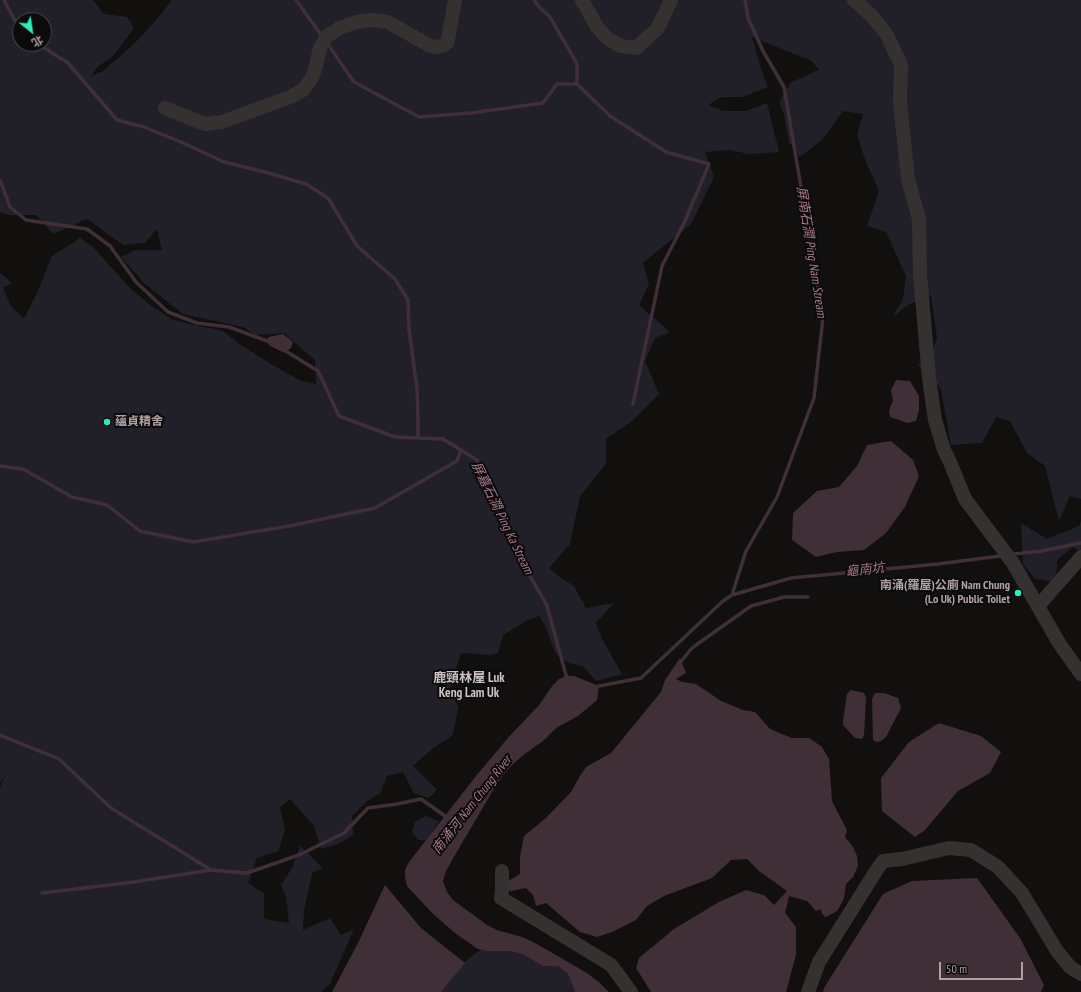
<!DOCTYPE html>
<html>
<head>
<meta charset="utf-8">
<style>
  body { margin:0 }
  #map { position:relative; width:1081px; height:992px; overflow:hidden; background:#11100f; font-family:"PT Sans Narrow","Noto Sans SC",sans-serif }
  canvas { display:block }
  .north { position:absolute; left:12px; top:12px; width:40px; height:40px; box-sizing:border-box; background:#0c0b0b; border:1px solid #4e4749; border-radius:50%; rotate:150deg; font-size:11px; font-weight:700; line-height:16px; text-align:center; color:#b1a1a5 }
  .north::after { content:''; display:block; margin:auto; width:14px; height:18px; background:#2debbc; clip-path:polygon(50% 0,100% 100%,50% 72%,0 100%) }
  .scale { position:absolute; left:939px; top:962px; width:84px; height:18px; box-sizing:border-box; border:2px solid #b1a1a5; border-top:0; padding-left:5px; font-size:12px; line-height:14px; white-space:nowrap; color:#b1a1a5; -webkit-text-stroke:3px #0c0b0b; paint-order:stroke }
</style>
</head>
<body>
<div id="map">
<canvas width="1081" height="992"></canvas>
<div class="north">北</div>
<div class="scale">50 m</div>
</div>
<script>
const context = document.querySelector('canvas').getContext('2d');
context.lineJoin = 'round';
function fillPath(path, color) { context.fillStyle = color; context.fill(path, 'evenodd'); }
const poly = rows => new Path2D(rows.map(r => 'M' + r).join(''));
function strokePath(path, color, width, dash) { context.strokeStyle = color; context.lineWidth = width; context.lineCap = dash ? 'butt' : 'round'; context.setLineDash(dash || []); context.stroke(path); }
function write(font, color, halo, rows, align = 'center') {
  context.font = font + ' "PT Sans Narrow","Noto Sans SC",sans-serif'; context.lineWidth = 4; context.setLineDash([]); context.textBaseline = 'middle'; context.strokeStyle = halo; context.fillStyle = color; for (const [text, x, y, turn = 0] of rows) {
    context.save(); context.translate(x, y); context.rotate((+turn || 0) * Math.PI / 180); context.textAlign = isNaN(turn) ? turn : align; if (halo) context.strokeText(text, 0, 0); context.fillText(text, 0, 0); context.restore();
  }
}
fillPath(poly([
  [0,0,93,0,104,14,127,17,134,28,114,55,95,69,92,76,103,71,135,43,157,19,172,0,1081,0,1081,499,1070,496,1059,521,1045,466,1027,453,1010,421,996,417,982,443,951,445,941,389,918,365,932,352,937,338,931,295,908,305,892,318,903,299,906,276,886,232,867,226,879,191,866,162,857,135,863,114,843,111,823,139,800,157,789,142,784,115,779,102,790,83,819,70,812,61,752,37,761,69,768,87,742,97,722,97,708,105,723,111,746,111,767,103,779,152,749,154,730,150,705,152,714,177,691,224,643,263,649,284,639,305,670,332,655,338,645,361,659,394,632,421,606,439,606,464,580,496,570,544,549,568,561,578,574,586,586,608,614,603,596,623,603,641,622,674,596,681,584,667,564,661,555,652,545,625,539,616,528,620,503,635,498,653,490,655,461,653,450,686,458,708,453,735,432,749,413,766,437,790,428,798,414,793,403,772,387,776,380,794,367,801,352,816,353,835,338,844,321,849,314,826,290,799,280,807,285,830,278,851,257,858,248,883,264,893,264,919,289,923,286,896,281,885,292,868,300,846,323,868,312,873,304,911,303,930,330,918,341,935,354,929,330,984,321,992,0,992,0,788,5,775,0,782,0,273,12,283,3,288,11,306,24,319,37,293,52,256,80,238,93,247,129,287,149,304,173,320,223,331,241,345,269,363,301,381,316,384,315,360,284,333,256,335,243,327,183,314,145,284,121,257,135,250,162,250,157,229,145,243,123,245,87,219,53,234,36,215,7,215,0,212],
  [20,20,44,20,44,44,20,44],
  [1081,521,1081,551,1073,547,1057,560,1056,582,1035,579,1023,564,1021,523,1047,539,1079,526],
  [426,816,439,821,427,841,418,840,412,832,415,822],
  [480,950,485,951,510,951,522,954,543,966,558,966,568,974,575,992,430,992,436,984]
]), '#212028');
fillPath(poly([
  [283,334,293,342,291,348,285,353,270,346,266,341,269,337],
  [896,380,910,381,919,396,919,410,916,421,908,423,890,417,889,411,893,400,891,390],
  [891,441,913,460,919,476,905,507,886,533,864,550,837,552,816,557,792,540,793,513,817,491,839,487,857,466,867,445],
  [680,658,686,673,676,679,682,682,696,684,721,701,743,710,755,712,770,729,792,738,809,738,822,747,829,759,832,801,847,830,845,837,853,847,857,856,858,866,853,877,846,884,844,898,840,906,837,911,826,917,822,914,821,909,816,911,807,901,789,896,785,913,796,927,796,955,786,992,651,992,636,968,639,958,674,929,719,902,746,890,764,895,774,905,787,891,759,871,747,859,731,860,712,878,664,896,647,906,636,920,612,932,597,937,580,932,546,903,536,906,533,895,526,888,512,891,506,890,505,883,520,874,520,857,524,836,546,818,571,792,580,776,586,767,611,753,661,692,665,680],
  [566,676,574,676,599,686,597,700,578,716,556,728,543,741,522,756,509,768,498,782,455,855,446,871,443,881,447,892,453,900,487,925,497,930,522,937,535,943,587,973,600,983,609,992,575,992,568,974,558,966,543,966,522,954,510,951,485,951,478,949,455,933,433,914,407,886,405,877,405,870,409,862,476,776,507,739,539,705,553,685,559,679],
  [851,690,864,693,866,697,864,735,862,739,855,738,843,725,843,721,847,694],
  [875,693,884,693,898,698,901,708,886,737,881,741,876,742,873,740,872,699],
  [939,723,981,736,1001,752,990,773,958,791,925,830,915,837,882,811,881,778,909,742],
  [977,878,1020,938,1044,985,1041,992,823,992,824,988,883,894,912,881],
  [385,885,421,928,465,963,441,992,332,992,358,943]
]), '#402f37');
strokePath(poly([
  [4,0,20,30],
  [296,0,322,36],
  [534,0,539,7,550,17,577,64,577,84],
  [327,43,354,82,419,117,471,113,543,103,557,84,577,84,610,116,666,152,709,164,685,221,662,266,633,404],
  [38,44,68,63,117,120,144,127,181,142,224,162,265,172,306,184,328,198,357,246,395,279,408,300,409,329,417,389,418,416,418,438],
  [0,180,10,207,26,220,87,229,110,246,136,282,168,312,197,323,229,327,270,342],
  [284,350,318,371,339,416,395,437,443,439,477,460,515,549,547,606,567,679],
  [0,466,23,469,72,497,107,505,140,531,193,542,289,526,375,508,457,461,461,450],
  [1014,554,1042,551,1081,543],
  [732,595,791,578,938,564,1000,556],
  [679,664,692,648,751,606,784,597,808,597],
  [599,686,641,678,723,601,732,595,746,551,777,497,814,398,823,317,784,87,763,51,748,18,745,0],
  [0,735,59,759,111,808,211,870,247,873,299,855,344,833,368,808,397,804,421,799,445,816,447,820],
  [42,893,134,882,211,870]
]), '#402f37', 3.5);
strokePath(poly([
  [582,0,597,27,608,39,621,46,636,48,658,28,671,0],
  [854,0,872,16,887,35,901,65,900,102,908,179,919,219,920,274,929,378,935,420,944,450,950,462,965,499,1013,563,1059,643,1081,674],
  [165,108,197,121,206,124,213,123,222,122,290,97,303,90,311,79,315,70,320,48,326,37,340,28,356,22,371,20,388,22,430,46,437,47,442,46,447,43,448,40,455,0],
  [1039,605,1081,557],
  [502,871,502,890,501,898,611,965,631,992],
  [808,992,819,962,876,871,883,861,902,859,949,848,971,850,998,867,1022,893,1057,951,1070,967,1081,974]
]), '#363131', 14);
for (const [x, y, r, color] of [
  [107,422,4,"#2debbc"],
  [1018,593,4,"#2debbc"]
]) { const dot = new Path2D(); dot.arc(x, y, r, 0, 2 * Math.PI); context.fillStyle = color; context.fill(dot); strokePath(dot, '#0c0b0b', 1.5); }
write('bold 12px', '#b1a1a5', '#0c0b0b', [
  ["蘊貞精舍",115,422],
  ["南涌(羅屋)公廁 Nam Chung",1010,586,"right"],
  ["(Lo Uk) Public Toilet",1010,600,"right"]
], 'left');
write('italic 13px', '#ac788f', '#0c0b0b', [
  ["屏南石澗 Ping Nam Stream",811,252,81],
  ["屏嘉石澗 Ping Ka Stream",502,518,64],
  ["龜南坑",865,570,-6],
  ["南涌河 Nam Chung River",472,805,-52]
]);
write('bold 13px', '#cec2c4', '#0c0b0b', [
  ["鹿頸林屋 Luk",469,678],
  ["Keng Lam Uk",469,693]
]);
</script>
</body>
</html>
